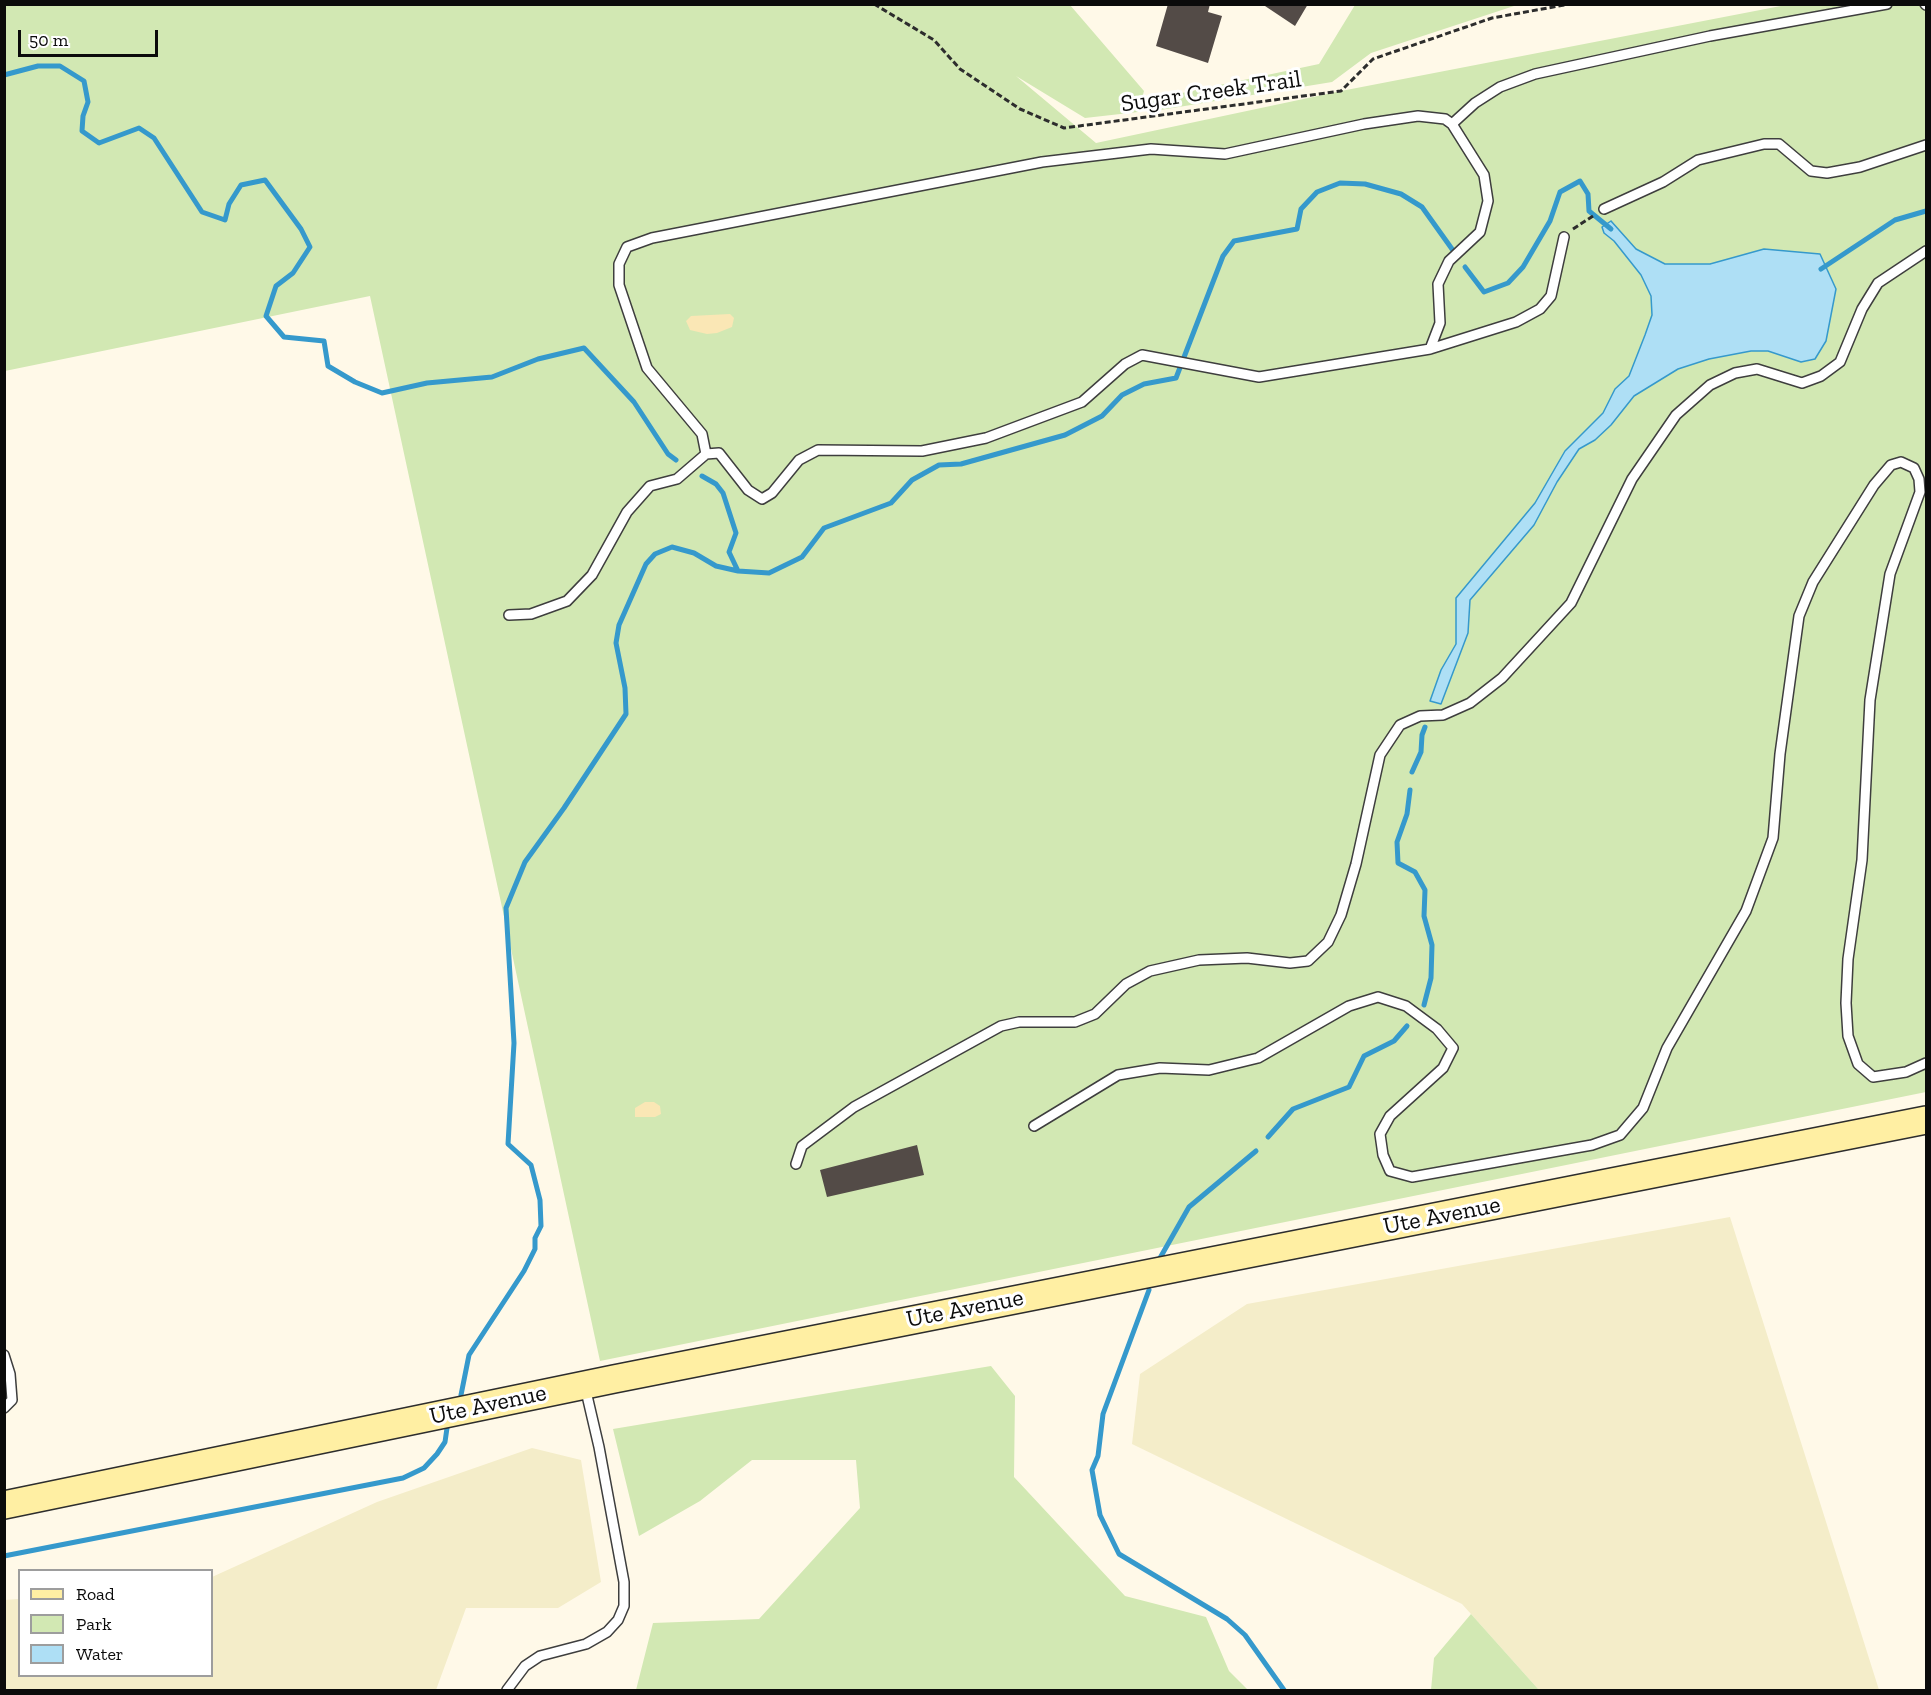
<!DOCTYPE html>
<html>
<head>
<meta charset="utf-8">
<style>
  body { margin:0 }
  #map { position:relative; width:1931px; height:1695px; overflow:hidden; background:#fff9e8; font-family:"Zilla Slab",serif }
  canvas { display:block }
  .frame { position:absolute; inset:0; border:6px solid #0b0b0b; pointer-events:none }
  .legend { position:absolute; left:18px; top:1569px; width:195px; height:108px; box-sizing:border-box; background:#fff; border:2px solid #9d9d9d; margin:0; padding:8px 10px; list-style:none; font-size:18px; color:#0b0b0b }
  .legend li { display:flex; align-items:center; gap:12px; height:30px }
  .legend b { width:30px; border:2px solid #9d9d9d }
  .scale { position:absolute; left:18px; top:30px; width:140px; height:27px; box-sizing:border-box; border:3px solid #0b0b0b; border-top:0; padding-left:8px; font-size:18px; line-height:21px; white-space:nowrap; color:#0b0b0b; -webkit-text-stroke:4px #fff; paint-order:stroke }
</style>
</head>
<body>
<div id="map">
<canvas width="1931" height="1695"></canvas>
<div class="frame"></div>
<ul class="legend">
<li><b style="height:8px;background:#ffefa3"></b>Road</li>
<li><b style="height:16px;background:#d2e8b3"></b>Park</li>
<li><b style="height:16px;background:#aedff5"></b>Water</li>
</ul>
<div class="scale">50 m</div>
</div>
<script>
const context = document.querySelector('canvas').getContext('2d');
context.lineJoin = 'round';
function fillPath(path, color) { context.fillStyle = color; context.fill(path, 'evenodd'); }
const poly = rows => new Path2D(rows.map(r => 'M' + r).join(''));
function strokePath(path, color, width, dash) { context.strokeStyle = color; context.lineWidth = width; context.lineCap = dash ? 'butt' : 'round'; context.setLineDash(dash || []); context.stroke(path); }
function write(font, color, halo, rows, align = 'center') {
  context.font = font + ' "Zilla Slab",serif'; context.lineWidth = 6; context.setLineDash([]); context.textBaseline = 'middle'; context.strokeStyle = halo; context.fillStyle = color; for (const [text, x, y, turn = 0] of rows) {
    context.save(); context.translate(x, y); context.rotate((+turn || 0) * Math.PI / 180); context.textAlign = isNaN(turn) ? turn : align; if (halo) context.strokeText(text, 0, 0); context.fillText(text, 0, 0); context.restore();
  }
}
fillPath(poly([
  [1730,1217,1879,1690,1539,1690,1462,1604,1132,1444,1140,1374,1247,1304],
  [532,1448,581,1460,601,1582,558,1608,466,1608,436,1690,5,1690,5,1600,19,1599,20,1676,212,1676,212,1577,377,1502]
]), '#f4edc9');
fillPath(poly([
  [5,5,1070,5,1144,91,1138,112,1085,118,1016,76,1096,143,1341,91,1786,5,1926,5,1926,1092,600,1361,370,296,5,371],
  [1513,5,1514,6,1371,53,1332,82,1148,112,1144,101,1319,64,1355,5],
  [991,1366,1015,1396,1014,1477,1125,1596,1206,1617,1229,1671,1248,1690,636,1690,653,1623,759,1619,860,1508,856,1460,752,1460,700,1501,639,1536,613,1429],
  [1471,1614,1539,1690,1431,1690,1434,1658]
]), '#d2e8b3');
fillPath(poly([
  [730,314,734,318,732,327,717,333,707,334,690,330,686,321,691,316],
  [645,1102,654,1102,660,1106,661,1114,655,1117,635,1117,635,1108]
]), '#fae7b5');
const water = poly([
  [1611,221,1636,249,1665,264,1710,264,1764,249,1820,254,1836,289,1826,341,1815,359,1801,362,1768,351,1751,351,1709,359,1678,369,1634,396,1611,425,1595,440,1579,449,1557,482,1534,525,1470,600,1468,633,1441,704,1430,701,1441,670,1456,644,1456,598,1535,503,1565,451,1603,413,1615,389,1629,376,1645,335,1652,315,1651,296,1641,275,1614,241,1604,233,1602,227,1611,221]
]);
fillPath(water, '#aedff5');
strokePath(water, '#3599cc', 1.5);
strokePath(poly([
  [4,75,38,66,60,66,84,81,88,102,83,116,82,131,99,143,139,128,154,138,202,212,225,220,229,204,241,185,265,180,301,229,310,247,293,273,276,286,266,316,284,337,324,341,328,366,355,382,382,393,427,383,492,377,538,359,584,348,634,402,668,454,676,460],
  [1465,267,1484,292,1508,283,1523,267,1550,221,1560,192,1580,181,1588,194,1589,211,1611,229],
  [1821,269,1895,220,1926,211],
  [702,476,716,484,723,493,736,533,729,552,738,571],
  [1412,772,1421,752,1422,735,1425,727],
  [1410,790,1407,814,1397,842,1398,863,1415,872,1425,890,1424,916,1432,945,1431,978,1424,1005],
  [1268,1137,1293,1109,1349,1087,1364,1056,1394,1041,1407,1026],
  [1160,1258,1189,1207,1256,1151],
  [1149,1290,1103,1414,1098,1456,1092,1470,1100,1515,1119,1554,1227,1619,1245,1635,1284,1690],
  [461,1395,469,1355,524,1271,535,1249,535,1238,541,1226,540,1200,531,1165,508,1144,514,1043,506,908,525,862,564,808,626,714,625,688,616,643,619,625,646,564,655,554,672,547,694,553,716,566,738,571,769,573,802,557,824,528,891,503,912,480,939,465,961,464,1065,435,1102,416,1122,395,1144,384,1176,378,1223,256,1234,241,1297,229,1301,209,1317,192,1340,183,1365,184,1401,194,1422,207,1452,249],
  [4,1556,403,1478,424,1468,437,1454,445,1442,448,1421]
]), '#3599cc', 5);
fillPath(poly([
  [1168,4,1210,4,1208,12,1222,16,1208,63,1156,46],
  [1262,4,1308,4,1295,26],
  [917,1145,924,1175,827,1197,820,1170]
]), '#534b47');
const lane = poly([
  [1925,4,1926,5],
  [1452,124,1475,103,1500,87,1535,74,1710,36,1887,4],
  [1604,209,1663,182,1698,160,1764,144,1779,144,1811,171,1827,173,1860,167,1926,145],
  [706,454,719,453,748,490,762,499,772,493,799,460,818,450,922,451,986,438,1082,402,1125,364,1142,355,1259,377,1430,349],
  [509,615,531,614,567,601,592,575,627,512,650,486,677,479,706,454,702,434,647,368,619,285,619,264,627,247,652,238,1042,162,1151,149,1225,154,1364,124,1418,116,1445,119,1452,124,1484,175,1488,201,1480,232,1449,261,1438,284,1440,323,1430,349,1516,322,1540,309,1551,296,1564,237],
  [1034,1126,1118,1075,1160,1068,1209,1070,1258,1058,1349,1006,1378,997,1406,1006,1437,1029,1453,1048,1443,1068,1390,1116,1380,1134,1383,1155,1390,1171,1412,1177,1592,1145,1620,1135,1643,1108,1667,1048,1746,911,1773,838,1780,754,1799,616,1813,582,1874,485,1891,465,1901,462,1914,468,1919,479,1920,492,1890,574,1870,700,1862,860,1848,959,1846,1003,1848,1036,1858,1064,1873,1077,1906,1072,1926,1063],
  [796,1164,802,1146,854,1107,1001,1026,1019,1022,1075,1022,1095,1014,1126,984,1150,971,1199,960,1247,958,1290,963,1308,961,1328,942,1341,915,1356,864,1380,755,1400,725,1420,716,1443,715,1470,703,1502,678,1571,603,1632,479,1676,415,1710,385,1735,373,1757,369,1802,383,1821,376,1840,362,1862,309,1878,283,1926,251],
  [4,1355,10,1374,12,1400,4,1408],
  [507,1690,525,1666,540,1656,586,1644,607,1632,618,1620,624,1606,624,1582,599,1447,585,1387]
]);
const secondary = poly([
  [4,1505,614,1379,1926,1120]
]);
strokePath(lane, '#3e3e3e', 12);
strokePath(secondary, '#2d2d2d', 30);
strokePath(poly([
  [874,4,934,40,960,69,1020,109,1064,128,1341,91,1373,59,1492,18,1570,4],
  [1573,229,1593,216]
]), '#2d2d2d', 3, [6, 3]);
strokePath(lane, '#fff', 9);
strokePath(secondary, '#ffefa3', 27);
write('24px', '#0b0b0b', '#fff', [
  ["Sugar Creek Trail",1211,92,-8],
  ["Ute Avenue",1442,1216,-11],
  ["Ute Avenue",965,1309,-11],
  ["Ute Avenue",488,1405,-12]
]);
</script>
</body>
</html>
